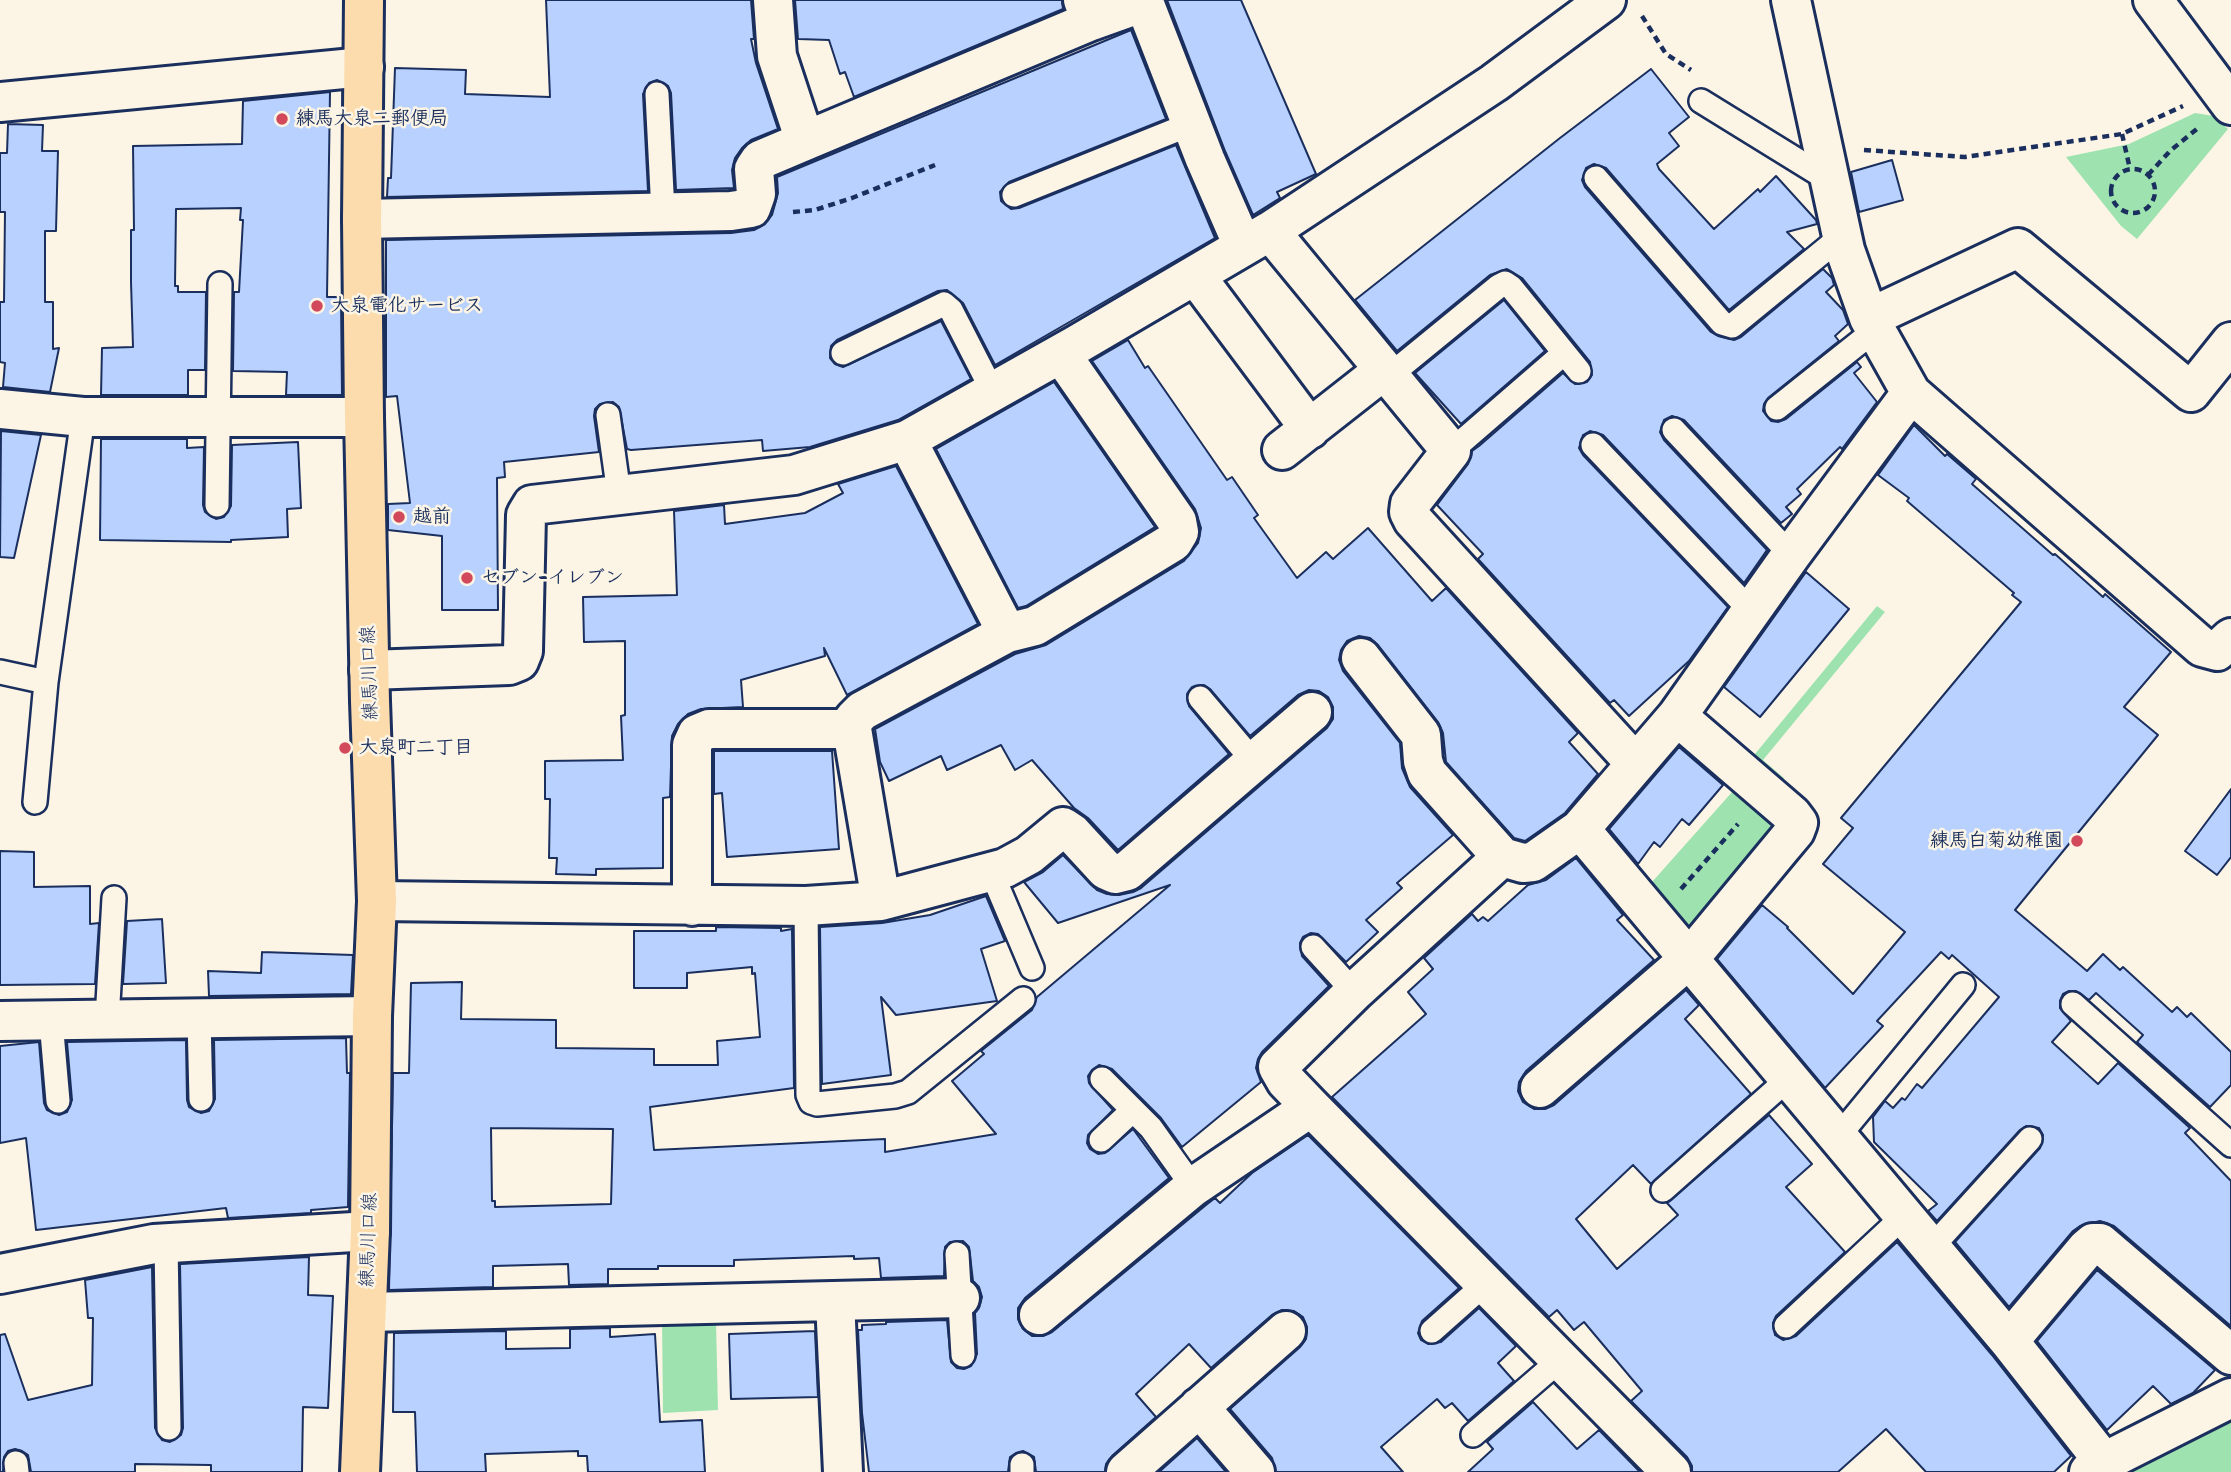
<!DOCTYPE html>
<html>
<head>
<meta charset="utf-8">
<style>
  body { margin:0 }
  canvas { display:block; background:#fcf5e5 }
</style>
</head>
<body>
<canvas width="2231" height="1472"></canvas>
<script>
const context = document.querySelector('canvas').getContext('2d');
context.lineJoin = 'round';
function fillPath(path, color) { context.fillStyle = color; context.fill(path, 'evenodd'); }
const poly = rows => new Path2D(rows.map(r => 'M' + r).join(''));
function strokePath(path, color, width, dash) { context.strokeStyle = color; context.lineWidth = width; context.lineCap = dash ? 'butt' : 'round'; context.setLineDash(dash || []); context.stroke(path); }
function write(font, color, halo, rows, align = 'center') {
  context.font = font + ' "Shantell Sans","Klee One",sans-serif'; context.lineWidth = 5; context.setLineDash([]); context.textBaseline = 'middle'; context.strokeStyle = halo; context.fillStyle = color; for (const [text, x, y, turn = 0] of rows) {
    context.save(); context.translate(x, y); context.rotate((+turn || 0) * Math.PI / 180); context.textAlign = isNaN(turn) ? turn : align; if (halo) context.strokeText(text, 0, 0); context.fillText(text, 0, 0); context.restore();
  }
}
fillPath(poly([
  [2195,113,2214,116,2228,129,2137,239,2121,226,2066,157,2129,144],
  [1877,606,1885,612,1763,760,1784,778,1779,784,1750,760],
  [1741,782,1779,814,1778,833,1695,931,1678,932,1644,891],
  [716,1320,718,1410,663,1413,662,1322],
  [2231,1418,2231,1472,2125,1472]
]), '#9ee3af');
const building = poly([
  [546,0,751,0,754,39,751,39,756,63,778,129,751,140,742,148,735,158,732,170,734,188,676,190,671,93,668,86,657,80,649,83,643,94,648,191,387,197,388,178,391,178,395,68,466,70,465,94,550,97,546,0],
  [795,0,1062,0,1063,9,854,97,845,72,840,74,829,40,798,39,795,0],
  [1167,0,1241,0,1316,174,1277,192,1280,198,1253,215,1225,151,1167,0],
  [1131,30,1166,119,1009,182,1000,192,1001,201,1011,209,1019,208,1176,145,1215,238,995,365,963,303,947,290,938,291,837,340,831,346,830,358,835,364,843,367,941,321,971,379,898,420,810,447,763,451,762,440,631,450,627,449,619,407,613,402,600,404,595,409,594,416,599,452,504,462,505,477,497,478,498,610,442,610,442,536,388,530,388,504,410,503,397,396,386,397,386,240,731,233,754,230,765,224,772,215,778,193,777,177,1131,30],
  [1651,69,1689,117,1669,133,1679,146,1657,164,1659,169,1714,229,1758,189,1760,192,1776,176,1816,220,1817,224,1787,232,1804,249,1729,310,1606,168,1594,164,1586,168,1582,180,1585,187,1711,332,1718,336,1734,340,1741,337,1823,269,1832,278,1834,285,1826,292,1843,310,1848,324,1835,336,1839,341,1768,398,1764,404,1763,411,1771,421,1778,422,1786,419,1857,362,1861,367,1854,373,1877,402,1842,449,1840,447,1797,489,1801,494,1786,507,1792,514,1781,523,1684,420,1672,416,1664,420,1660,432,1664,440,1767,550,1744,583,1603,435,1590,431,1583,435,1579,448,1583,455,1728,607,1689,661,1629,716,1614,700,1610,703,1478,559,1483,554,1437,505,1468,464,1472,451,1479,446,1563,373,1575,384,1587,382,1592,375,1590,362,1522,278,1507,269,1490,275,1397,351,1355,300,1560,138,1651,69],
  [330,92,327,297,341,297,342,395,286,395,287,372,233,371,234,292,239,292,243,220,240,220,241,208,176,209,175,286,178,286,178,292,206,292,205,370,188,370,188,395,101,395,102,348,133,347,131,282,131,230,134,230,133,146,242,144,243,101,330,92],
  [8,124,43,125,42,151,58,151,56,231,45,231,45,302,53,302,53,349,59,348,50,392,3,387,5,363,0,362,0,302,4,302,5,212,0,212,0,153,7,153,8,124],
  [1892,160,1903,200,1859,212,1851,172,1892,160],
  [1504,300,1545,351,1461,424,1415,373,1504,300],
  [1128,340,1145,368,1148,366,1227,480,1232,477,1258,515,1254,518,1297,578,1326,552,1333,559,1368,528,1432,601,1446,588,1578,733,1569,742,1598,774,1565,813,1525,841,1514,838,1446,762,1443,733,1438,722,1378,645,1370,638,1359,636,1347,641,1341,650,1339,660,1343,671,1400,743,1402,768,1410,787,1453,835,1397,883,1402,888,1366,920,1378,932,1346,962,1318,934,1311,933,1303,937,1300,943,1302,956,1329,986,1262,1052,1258,1059,1256,1068,1261,1082,1182,1147,1161,1118,1112,1069,1099,1065,1092,1070,1088,1076,1089,1083,1113,1110,1088,1135,1087,1143,1090,1149,1098,1154,1105,1153,1133,1129,1169,1178,1025,1298,1018,1308,1018,1319,1023,1329,1032,1336,1043,1336,1052,1332,1206,1205,1215,1198,1220,1203,1252,1173,1308,1135,1459,1288,1422,1321,1418,1333,1421,1340,1428,1344,1441,1342,1479,1308,1516,1346,1498,1363,1514,1381,1468,1421,1452,1403,1445,1408,1437,1399,1381,1447,1403,1472,1276,1472,1272,1458,1230,1409,1300,1347,1306,1339,1307,1327,1303,1317,1294,1311,1282,1310,1272,1315,1211,1368,1189,1344,1136,1394,1156,1417,1112,1456,1106,1464,1105,1472,1036,1472,1034,1457,1023,1451,1016,1453,1010,1457,1008,1472,869,1472,862,1413,858,1330,862,1330,862,1325,886,1324,886,1322,947,1320,951,1362,957,1368,964,1369,971,1366,977,1354,975,1313,979,1308,982,1297,979,1287,973,1281,969,1247,963,1241,950,1242,945,1247,944,1276,881,1278,879,1258,854,1259,854,1256,734,1260,734,1266,658,1266,658,1269,608,1269,608,1284,569,1285,568,1264,493,1266,493,1287,389,1290,393,1073,409,1073,411,983,462,982,461,1019,556,1020,556,1048,654,1049,654,1065,718,1065,717,1041,760,1037,755,973,752,974,752,967,687,973,687,988,634,988,634,931,716,931,716,927,781,928,781,931,792,929,794,1088,650,1107,654,1150,885,1139,885,1152,996,1134,952,1081,984,1054,981,1051,1032,1010,1037,997,1170,885,1058,923,1024,882,1043,872,1063,855,1097,890,1107,894,1119,895,1133,892,1141,888,1327,728,1333,719,1333,707,1328,697,1319,691,1309,690,1298,695,1250,736,1210,689,1204,685,1192,687,1187,694,1189,706,1229,754,1118,850,1088,818,1074,808,1032,760,1015,770,1001,745,947,770,941,756,889,781,880,762,875,729,1015,654,1046,645,1184,561,1198,543,1201,528,1195,509,1092,361,1128,340],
  [491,1128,613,1129,611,1204,495,1207,495,1201,492,1201,491,1128],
  [1054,382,1155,527,1026,606,1018,608,936,449,1054,382],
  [1914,425,1945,456,1947,454,1976,479,1972,484,2053,555,2055,554,2103,597,2105,594,2171,652,2124,707,2158,735,2015,910,2087,971,2103,954,2120,970,2123,967,2172,1012,2177,1007,2187,1017,2191,1013,2231,1052,2231,1085,2210,1107,2137,1042,2143,1035,2096,993,2089,1000,2076,991,2069,991,2063,994,2060,1001,2060,1008,2071,1021,2052,1042,2098,1084,2118,1063,2190,1128,2185,1133,2231,1181,2231,1326,2114,1226,2100,1221,2080,1226,2073,1231,2009,1307,1955,1242,2040,1148,2043,1135,2039,1128,2026,1126,2020,1130,1937,1221,1928,1211,1937,1204,1874,1142,1873,1117,1885,1101,1893,1108,1902,1098,1905,1100,1917,1084,1922,1088,1999,997,1952,955,1949,959,1941,952,1877,1021,1883,1026,1825,1088,1717,959,1762,905,1788,927,1787,928,1853,994,1905,932,1823,864,1853,828,1841,818,2021,602,2012,595,2014,593,1907,501,1909,498,1878,475,1914,425],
  [1,431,41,435,14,558,0,557,1,431],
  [101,439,187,439,187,448,204,447,203,505,205,512,216,519,224,517,231,506,232,445,298,442,301,508,287,509,288,537,231,540,231,542,100,540,101,439],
  [896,466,978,624,847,695,824,648,825,656,741,680,743,707,701,709,688,714,678,724,672,736,670,797,663,798,663,868,596,869,596,875,556,874,557,858,549,858,550,799,545,799,545,761,623,760,621,716,625,715,625,641,584,642,583,597,677,595,674,511,724,505,725,524,805,513,843,493,838,484,896,466],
  [1806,572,1849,609,1760,717,1724,687,1806,572],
  [1679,747,1723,785,1689,825,1682,819,1660,847,1654,842,1638,864,1609,829,1679,747],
  [714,751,832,751,839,849,727,857,722,793,714,794,714,751],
  [2231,789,2231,857,2217,875,2185,851,2231,789],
  [0,851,34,852,34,887,90,886,90,924,99,923,95,984,0,985,0,851],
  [1576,858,1623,915,1617,920,1654,960,1526,1071,1519,1082,1518,1091,1523,1102,1534,1109,1545,1109,1554,1105,1686,990,1699,1005,1685,1019,1751,1094,1651,1184,1633,1165,1576,1219,1617,1269,1678,1215,1667,1203,1769,1115,1812,1164,1786,1187,1845,1252,1776,1316,1773,1323,1775,1335,1783,1340,1796,1336,1897,1242,1992,1355,2071,1456,2054,1472,1926,1472,1886,1429,1838,1472,1692,1472,1692,1466,1687,1457,1631,1401,1642,1391,1584,1322,1574,1330,1557,1310,1549,1317,1332,1097,1426,1014,1408,992,1433,969,1424,958,1472,914,1478,921,1483,917,1488,921,1528,885,1546,880,1576,858],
  [986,896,1005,941,981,949,997,1001,896,1015,881,997,891,1075,822,1084,820,927,882,923,930,915,986,896],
  [162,919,166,983,123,984,127,921,162,919],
  [262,952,353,955,351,994,209,996,208,971,261,973,262,952],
  [346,1038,347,1073,350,1073,348,1207,311,1210,311,1213,228,1218,226,1208,36,1230,26,1138,0,1143,0,1046,39,1042,44,1103,47,1110,59,1115,67,1112,72,1100,67,1042,186,1040,187,1100,189,1107,201,1113,209,1111,215,1099,214,1040,346,1038],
  [309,1257,308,1295,333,1296,328,1408,303,1407,302,1472,211,1472,211,1465,135,1464,135,1472,31,1472,28,1455,22,1451,15,1449,8,1451,4,1457,3,1472,0,1472,0,1335,5,1334,28,1400,92,1385,93,1318,88,1318,85,1280,152,1267,155,1428,162,1440,170,1442,181,1435,183,1428,180,1264,309,1257],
  [2097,1270,2215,1370,2193,1393,2171,1404,2153,1386,2107,1430,2037,1341,2097,1270],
  [610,1328,610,1337,655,1334,660,1422,702,1420,705,1472,588,1472,587,1456,578,1456,578,1451,485,1454,486,1472,417,1472,415,1412,393,1412,394,1333,506,1331,506,1349,570,1348,570,1329,610,1328],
  [815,1331,818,1397,731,1399,729,1334,815,1331],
  [1533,1402,1577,1449,1599,1430,1640,1472,1468,1472,1493,1449,1487,1442,1533,1402],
  [1197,1438,1226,1472,1159,1472,1197,1438]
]);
fillPath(building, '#b8d1ff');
strokePath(building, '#1b2f5e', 2);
const lane = poly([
  [657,94,663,212],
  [1701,101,1829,180],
  [1596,178,1722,323,1732,326,1842,236],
  [1014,195,1191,124],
  [843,353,944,304,951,310,993,392],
  [1389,376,1499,286,1505,283,1511,287,1579,371],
  [1777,408,1875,330],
  [608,415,619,494],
  [1674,430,1791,555],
  [1593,445,1751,611],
  [1451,451,1563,354],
  [217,505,220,284],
  [0,672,46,682],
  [1200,698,1255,763],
  [35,802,46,682,83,417],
  [991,871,1032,968],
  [806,906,808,1095,811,1102,817,1104,895,1096,908,1092,1023,999],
  [1313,947,1354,992],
  [2073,1004,2231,1145],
  [199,1019,201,1099],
  [107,1020,114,898],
  [51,1021,58,1101],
  [1102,1079,1151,1128,1193,1187],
  [1838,1137,1963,985],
  [1101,1140,1133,1110],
  [1663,1190,1788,1079],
  [166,1243,169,1428],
  [1931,1248,2030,1139],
  [957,1254,963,1355],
  [1786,1326,1904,1216],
  [1432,1331,1486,1283],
  [1473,1435,1560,1360],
  [16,1463,17,1472],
  [1022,1472,1022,1465]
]);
const street = poly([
  [1083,0,1091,21,1144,2,1205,159,1243,246],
  [1791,0,1845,250,1869,318,1911,393,2202,647,2217,651,2231,638],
  [2153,0,2231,105],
  [0,102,364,67],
  [805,141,1091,21],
  [362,219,731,211,751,208,756,194,754,169,760,160,805,141,777,56,773,0],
  [1270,231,1451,451,1410,504,1409,512,1413,520,1635,763],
  [1195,275,1310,429],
  [1869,318,2018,248,2191,392,2231,342],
  [0,409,83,417,364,417],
  [1282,450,1384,370],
  [1007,633,1035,626,1173,542,1179,532,1177,521,1061,354],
  [1361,658,1421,735,1423,761,1427,773,1502,857],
  [369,670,509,665,519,661,523,651,526,515,532,505,794,475,907,440,1076,345,1270,231,1494,83,1606,0],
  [1580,829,2009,1341,2104,1462],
  [377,901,806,906,881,901,852,729,854,719,862,711,1007,633,907,440],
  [881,901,1005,868,1029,855,1063,827,1072,833,1106,870,1115,874,1127,871,1312,712],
  [692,906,692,745,697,734,709,729,852,729],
  [0,1021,372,1016],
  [1540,1088,1689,959,1780,849,1795,831,1798,823,1792,815,1677,716],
  [0,1274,154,1244,370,1231],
  [835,1301,843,1472],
  [367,1312,960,1298],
  [1039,1315,1193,1187,1311,1107],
  [2009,1341,2087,1248,2093,1243,2100,1243,2231,1355],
  [1199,1407,1255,1472],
  [1126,1472,1286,1331],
  [1671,1472,1311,1107,1286,1081,1278,1067,1354,992,1502,857,1523,863,1533,862,1580,829,1677,716,1791,555,1911,393],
  [2089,1472,2120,1454,2231,1398]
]);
const primary = poly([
  [360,1472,370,1231,372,1016,377,901,370,701,364,417,362,219,364,0]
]);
strokePath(lane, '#1b2f5e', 28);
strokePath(street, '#1b2f5e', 44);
strokePath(primary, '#1b2f5e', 44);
strokePath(poly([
  [1642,16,1666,54,1691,70],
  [2122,134,2130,169],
  [1864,150,1965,157,2122,134,2183,106],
  '2111 191a22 22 0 1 1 44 0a22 22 0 1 1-44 0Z',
  [2148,175,2170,151,2198,128],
  [793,212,815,210,852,198,935,165],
  [1681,889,1738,824]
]), '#1b2f5e', 4.5, [7, 5]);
strokePath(lane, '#fcf5e5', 23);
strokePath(street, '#fcf5e5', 38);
strokePath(primary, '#fcdcac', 38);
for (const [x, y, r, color] of [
  [282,119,7,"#d1495b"],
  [317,306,7,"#d1495b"],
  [399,517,7,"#d1495b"],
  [467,578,7,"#d1495b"],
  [345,748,7,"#d1495b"],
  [2077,841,7,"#d1495b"]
]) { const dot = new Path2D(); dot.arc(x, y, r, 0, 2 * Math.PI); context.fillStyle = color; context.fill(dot); strokePath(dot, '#fcf5e5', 2.5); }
write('bold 19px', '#1b2f5e', '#fcf5e5', [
  ["練馬大泉二郵便局",296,119],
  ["大泉電化サービス",331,306],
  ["越前",413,517],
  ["セブン-イレブン",481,578],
  ["大泉町二丁目",359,748],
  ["練馬白菊幼稚園",2063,841,"right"]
], 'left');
write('19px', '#1b2f5e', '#fcf5e5', [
  ["練馬川口線",370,673,-92],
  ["練馬川口線",369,1240,-88]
]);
</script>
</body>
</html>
